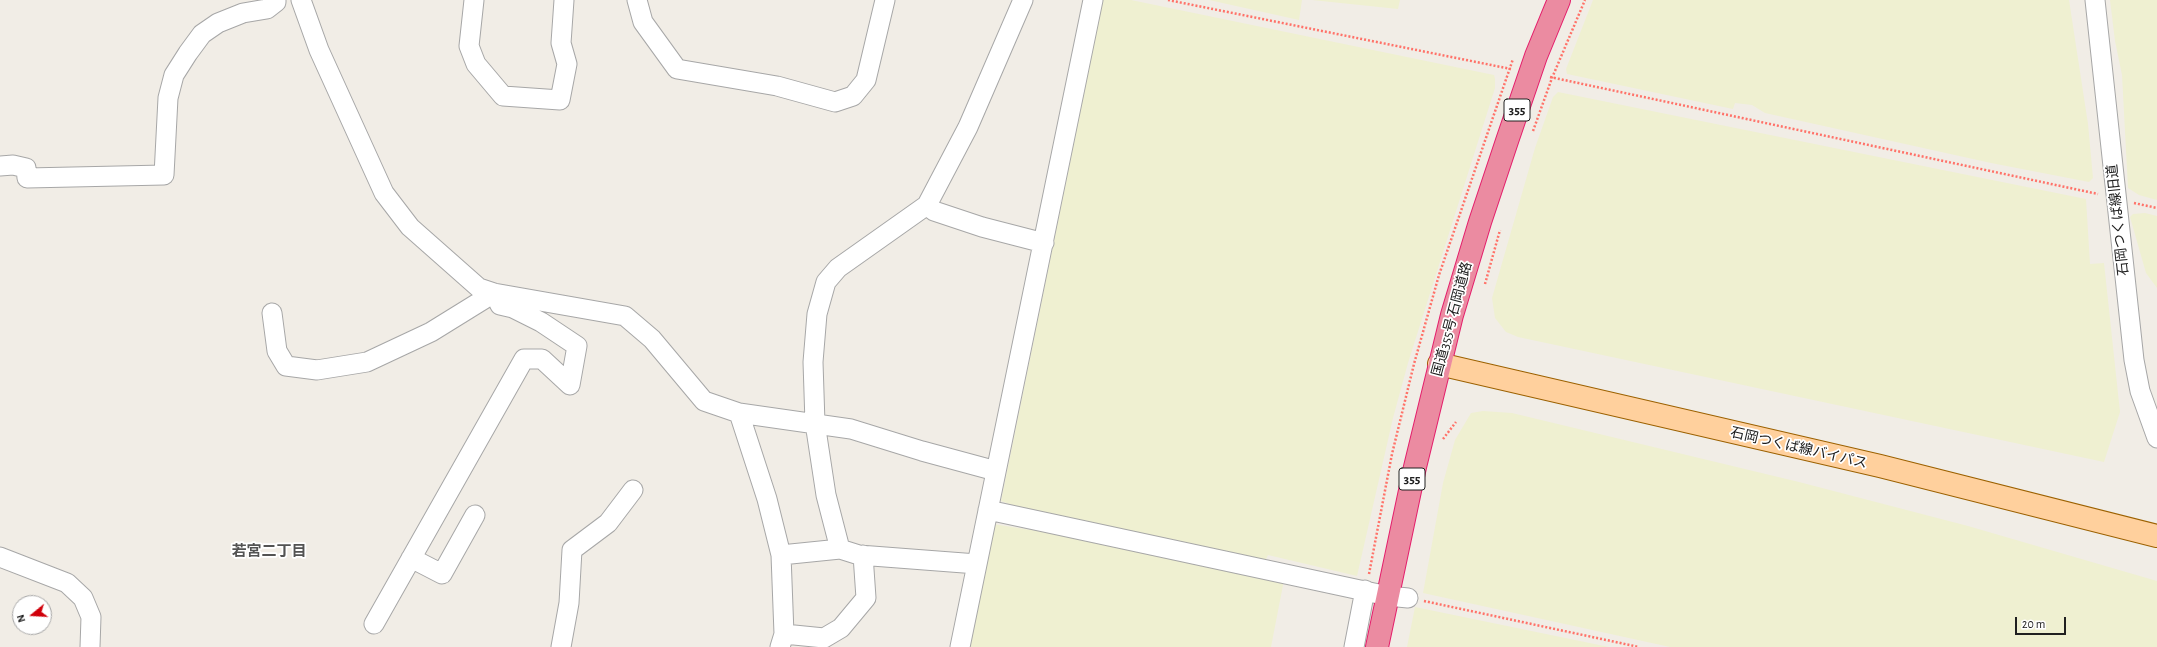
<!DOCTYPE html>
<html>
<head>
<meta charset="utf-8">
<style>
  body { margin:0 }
  #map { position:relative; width:2157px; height:647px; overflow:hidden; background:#f1ede6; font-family:"Alegreya Sans",sans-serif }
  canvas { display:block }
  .north { position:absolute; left:12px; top:595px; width:40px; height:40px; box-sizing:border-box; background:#fff; border:1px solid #a6a6a6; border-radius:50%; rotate:252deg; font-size:11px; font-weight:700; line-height:16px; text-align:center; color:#202020 }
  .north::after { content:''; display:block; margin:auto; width:14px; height:18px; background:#d0000a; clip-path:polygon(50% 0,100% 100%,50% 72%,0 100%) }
  .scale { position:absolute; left:2015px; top:617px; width:51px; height:18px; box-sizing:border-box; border:2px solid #202020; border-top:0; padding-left:5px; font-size:12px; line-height:14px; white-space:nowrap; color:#202020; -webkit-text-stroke:3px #fff; paint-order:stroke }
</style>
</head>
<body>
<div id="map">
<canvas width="2157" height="647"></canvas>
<div class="north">N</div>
<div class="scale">20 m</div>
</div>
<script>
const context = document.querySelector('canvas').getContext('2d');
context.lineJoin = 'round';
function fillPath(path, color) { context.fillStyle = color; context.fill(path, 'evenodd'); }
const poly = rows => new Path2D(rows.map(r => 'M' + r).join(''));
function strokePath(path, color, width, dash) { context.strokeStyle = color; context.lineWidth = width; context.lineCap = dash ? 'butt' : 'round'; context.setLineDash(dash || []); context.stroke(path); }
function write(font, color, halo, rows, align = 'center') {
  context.font = font + ' "Alegreya Sans","Noto Sans JP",sans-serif'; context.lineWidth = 3.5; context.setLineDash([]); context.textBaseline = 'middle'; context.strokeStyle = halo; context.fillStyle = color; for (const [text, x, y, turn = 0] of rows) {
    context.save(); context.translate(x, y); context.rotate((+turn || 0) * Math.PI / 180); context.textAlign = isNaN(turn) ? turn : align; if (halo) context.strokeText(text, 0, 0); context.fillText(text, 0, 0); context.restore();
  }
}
fillPath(poly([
  [1103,0,1131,0,1494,75,1495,79,1495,88,1408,363,1393,418,1357,576,1268,555,1265,561,1027,510,1001,501],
  [1209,0,1302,0,1299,20],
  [1312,0,1400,0,1398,9],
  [1593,0,2069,0,2088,124,2093,178,2089,182,1991,163,1765,113,1752,105,1735,103,1733,109,1567,74,1566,69],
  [2110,0,2157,0,2157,200,2139,195,2128,188,2122,75,2115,41],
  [1558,92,2086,199,2090,264,2104,263,2120,412,2104,462,1518,337,1506,332,1495,318,1492,298,1535,148,1553,97],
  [2145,213,2157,216,2157,288,2146,273,2130,217,2133,214],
  [1483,411,1512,413,1799,482,1968,526,2157,581,2157,647,1670,647,1423,593,1443,483,1455,440,1471,413],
  [993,524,1082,538,1284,580,1271,647,969,647],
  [1415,607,1609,647,1407,647]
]), '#eff0d1');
const minor = poly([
  [301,0,319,50,384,193,410,227,479,288,494,293,625,316,652,339,704,401,739,413,851,429,922,451,996,471],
  [474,0,469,46,476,64,503,96,560,100,567,64,561,43,564,0],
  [637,0,643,22,677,69,777,86,835,102,853,96,866,80,885,0],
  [2095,0,2134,360,2140,391,2157,438],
  [0,166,13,165,26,168,27,178,164,175,168,98,174,75,188,53,202,34,218,23,243,13,267,9,276,2,276,0],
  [927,205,934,211,982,227,1044,243],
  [272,313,277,351,286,366,317,370,367,362,431,332,494,293,500,305,513,308,541,322,577,346,570,385,542,359,524,359,374,624],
  [739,413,767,499,781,555,784,634,780,647],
  [988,510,1388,596,1408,598],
  [781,555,840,549],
  [0,557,67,583,83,598,91,617,90,647],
  [411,558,442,574,475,515],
  [977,564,859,555,840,549,826,495,815,423,813,362,817,314,826,282,838,268,927,205,968,127,1023,0],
  [784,634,824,638,841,628,866,598,863,555],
  [561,647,569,603,572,550,608,523,633,490],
  [960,647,1093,0],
  [1354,647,1365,590]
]);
const major = poly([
  [1439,364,1880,466,2157,536]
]);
const highway = poly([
  [1377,647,1415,467,1452,315,1480,222,1507,141,1536,56,1559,0]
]);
strokePath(minor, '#a7a7a7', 21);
strokePath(major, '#9c6100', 24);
strokePath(highway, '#e41e6b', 24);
strokePath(poly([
  [1168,0,1511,69],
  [1550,77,2098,194],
  [1533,131,1552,78,1585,0],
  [2134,203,2157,208],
  [1485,284,1500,230],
  [1443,439,1456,422],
  [1369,574,1392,454,1414,364,1439,275,1513,59],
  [1424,601,1639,647]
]), '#ff7269', 2.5, [2, 2]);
strokePath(minor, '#fff', 19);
strokePath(major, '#ffd09d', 22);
strokePath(highway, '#eb8ba1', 22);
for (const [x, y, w] of [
  [1517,110,26],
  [1412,479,26]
]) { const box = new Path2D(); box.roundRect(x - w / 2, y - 11, w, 22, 3); context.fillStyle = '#fff'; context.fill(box); strokePath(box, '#202020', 1); }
write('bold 13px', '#202020', null, [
  ["355",1517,110],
  ["355",1412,479]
]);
write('14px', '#202020', '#fff', [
  ["石岡つくば線旧道",2118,220,-96],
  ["国道355号 石岡道路",1452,319,-75],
  ["石岡つくば線バイパス",1799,448,13]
]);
write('bold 15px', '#535353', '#fff', [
  ["若宮二丁目",269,551]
]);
</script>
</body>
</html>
